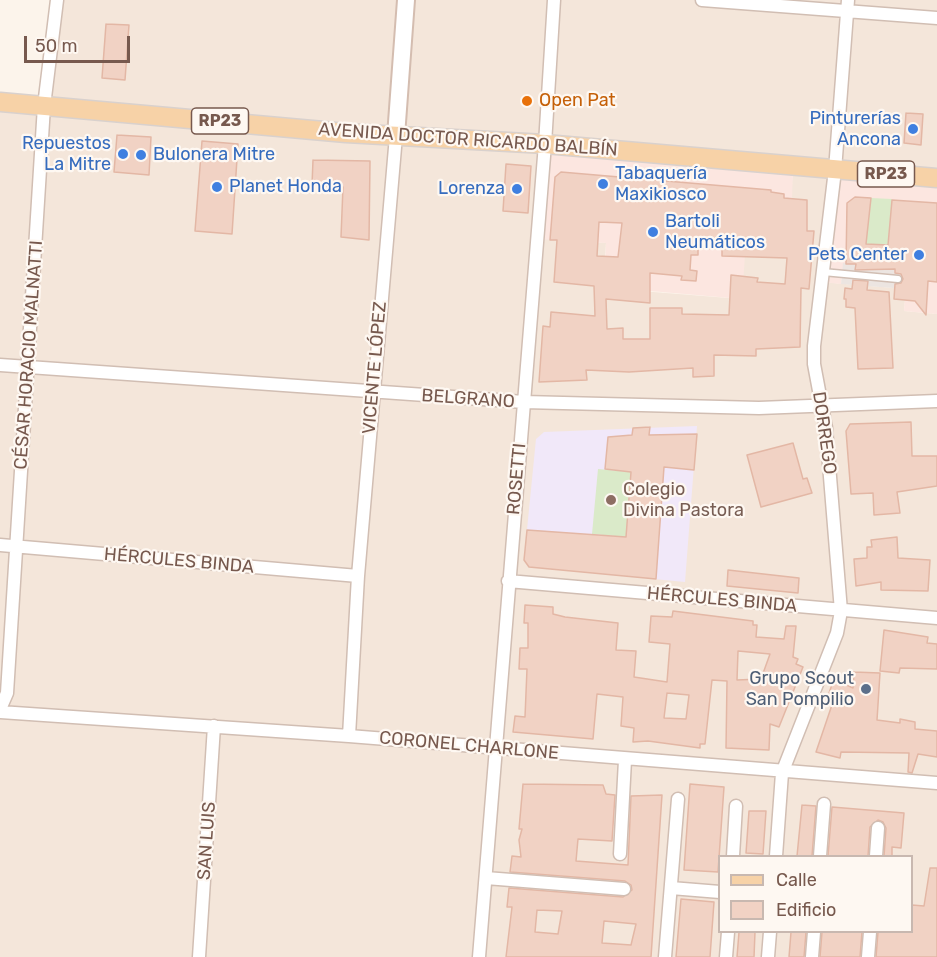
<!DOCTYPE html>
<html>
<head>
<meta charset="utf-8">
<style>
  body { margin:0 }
  #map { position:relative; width:937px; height:957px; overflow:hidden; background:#fcf4eb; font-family:Rubik,sans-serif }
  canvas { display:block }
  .legend { position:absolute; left:718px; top:855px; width:195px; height:78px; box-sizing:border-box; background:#fef8f2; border:2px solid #c8b8b0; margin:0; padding:8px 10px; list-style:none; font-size:18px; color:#77594e }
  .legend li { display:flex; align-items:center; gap:12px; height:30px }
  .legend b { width:30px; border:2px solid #c8b8b0 }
  .scale { position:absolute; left:24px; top:36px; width:106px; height:27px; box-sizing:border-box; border:3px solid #77594e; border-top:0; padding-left:8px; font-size:18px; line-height:21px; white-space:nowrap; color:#77594e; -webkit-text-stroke:4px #fef8f2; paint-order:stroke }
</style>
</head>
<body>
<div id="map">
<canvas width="937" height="957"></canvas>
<ul class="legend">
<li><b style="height:8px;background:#f7d2a7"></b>Calle</li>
<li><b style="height:16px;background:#f1d2c4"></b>Edificio</li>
</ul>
<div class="scale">50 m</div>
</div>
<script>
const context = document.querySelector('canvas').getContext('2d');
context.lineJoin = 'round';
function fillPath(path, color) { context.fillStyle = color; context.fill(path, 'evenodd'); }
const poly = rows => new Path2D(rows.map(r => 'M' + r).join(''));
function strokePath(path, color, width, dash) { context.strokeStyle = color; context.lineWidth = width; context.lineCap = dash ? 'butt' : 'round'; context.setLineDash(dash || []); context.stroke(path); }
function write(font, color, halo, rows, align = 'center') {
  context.font = font + ' Rubik,sans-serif'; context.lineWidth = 4.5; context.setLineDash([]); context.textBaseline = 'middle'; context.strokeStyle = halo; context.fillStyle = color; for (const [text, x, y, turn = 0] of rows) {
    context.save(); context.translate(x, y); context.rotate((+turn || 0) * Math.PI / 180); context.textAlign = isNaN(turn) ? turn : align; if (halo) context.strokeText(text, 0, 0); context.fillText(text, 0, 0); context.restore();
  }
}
fillPath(poly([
  [58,0,937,0,937,177,835,170,821,282,906,289,904,311,937,314,937,957,0,957,0,106,337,129,45,105],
  [545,143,817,168,818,168,793,167,789,236,767,235,765,257,744,254,741,299,603,288,606,243,537,238],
  [720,856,912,856,912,932,720,932]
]), '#f4e6da');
fillPath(poly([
  [545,144,793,167,792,199,767,235,765,257,745,255,742,299,628,289,605,265,606,243,537,239],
  [835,170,937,178,937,314,904,311,907,270,842,270,841,284,821,282]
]), '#fce6e0');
fillPath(poly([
  [843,263,907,270,906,289,841,284]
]), '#ece5e1');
fillPath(poly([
  [697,426,685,582,529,567,524,560,536,439,544,432]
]), '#f1e8f9');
fillPath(poly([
  [871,198,892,199,888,245,866,244],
  [598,469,631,472,626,537,592,534]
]), '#daeac9');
const building = poly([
  [106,24,129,25,125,80,102,78,106,24],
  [906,113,923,114,921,145,904,143,906,113],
  [117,135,151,137,149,175,114,172,117,135],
  [202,141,238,144,232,234,195,231,202,141],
  [313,160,370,161,369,240,341,237,343,187,312,185,313,160],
  [506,164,531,166,528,213,503,211,506,164],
  [561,172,771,190,771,192,784,194,784,198,807,200,807,231,814,231,809,289,801,288,800,347,756,349,756,356,714,355,714,376,693,377,693,368,629,372,586,370,587,380,539,382,543,326,550,327,551,312,595,316,594,286,554,282,557,240,550,240,555,177,561,172],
  [599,222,622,223,618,257,597,256,599,222],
  [698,248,722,249,722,256,787,258,785,284,757,282,758,278,731,275,729,315,682,314,682,308,650,308,650,339,623,339,623,328,607,329,606,299,650,303,650,273,682,276,681,280,696,281,697,271,690,270,691,255,698,255,698,248],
  [855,197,871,198,866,244,888,245,892,200,937,203,937,282,928,281,926,315,915,301,894,299,895,284,901,283,903,279,901,274,895,273,895,269,855,270,856,264,846,264,847,203,855,197],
  [853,280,868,281,867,290,889,292,893,368,858,369,855,308,846,307,846,299,844,299,845,288,852,289,853,280],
  [911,422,912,456,937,456,937,486,897,492,900,513,874,515,873,493,851,494,846,431,850,424,911,422],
  [650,427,649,435,697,434,694,470,664,467,656,579,529,567,524,560,527,530,626,537,631,472,605,469,608,437,632,435,633,428,650,427],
  [793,443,803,479,807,478,812,493,761,507,747,455,793,443],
  [897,537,898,558,930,560,928,591,881,590,881,582,856,586,854,559,867,558,867,547,872,547,871,540,897,537],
  [728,570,799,578,798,593,727,586,728,570],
  [525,605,553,607,553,614,565,617,618,623,616,650,636,651,634,677,667,682,670,644,649,642,651,616,672,617,673,611,753,621,753,625,757,625,756,637,784,639,786,626,796,626,793,657,798,659,796,664,803,667,779,727,770,724,769,750,726,748,727,681,712,680,705,744,700,744,700,748,648,741,633,742,634,728,621,726,623,697,597,694,593,739,513,732,515,716,525,717,527,669,519,669,520,648,528,648,528,623,524,623,525,605],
  [738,651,770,654,761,679,737,680,738,651],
  [667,693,689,695,686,719,664,718,667,693],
  [884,630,928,637,927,643,937,644,937,669,900,668,899,673,880,671,884,630],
  [854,672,880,673,877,720,900,723,900,719,915,722,915,729,937,731,937,757,918,754,912,773,908,772,909,753,841,752,840,758,816,752,835,696,829,693,834,679,853,688,854,672],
  [523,784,603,785,606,794,615,795,612,841,578,839,576,861,628,865,631,796,662,795,651,957,506,957,512,907,507,907,509,888,623,897,632,890,631,885,625,881,510,872,512,856,521,857,519,840,522,829,519,829,523,784],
  [537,910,562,911,558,934,535,932,537,910],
  [604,921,636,924,631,945,602,943,604,921],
  [690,784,724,787,718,872,684,870,690,784],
  [802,805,816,806,812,856,797,856,802,805],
  [832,807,904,813,901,848,892,847,892,856,884,856,886,828,883,822,878,820,870,827,868,856,828,856,832,807],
  [749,811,766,811,763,854,746,853,749,811],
  [930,868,937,868,937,957,876,957,878,932,912,932,912,905,924,906,930,868],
  [681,899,714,902,710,957,676,957,681,899],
  [739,932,755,932,754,957,737,957,739,932],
  [791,932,806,932,804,957,789,957,791,932],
  [822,932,862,932,860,957,820,957,822,932]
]);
fillPath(building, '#f1d2c4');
strokePath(building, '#e3b7a5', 1.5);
const lane = poly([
  [823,272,898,279]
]);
const street = poly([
  [702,0,937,18],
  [0,365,524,402,759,408,937,401],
  [0,545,358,576],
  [508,581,937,618],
  [0,709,7,693,44,106,57,0],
  [0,712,349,736,937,783],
  [349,736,358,576,396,136],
  [620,854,625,760],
  [733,856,736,806],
  [776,856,782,773,837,633,841,611,826,428,814,364,814,346,835,170,848,0],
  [820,856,824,804],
  [876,856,878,828],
  [486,878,624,889],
  [671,888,720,892],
  [199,957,214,726],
  [479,957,545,144,554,0],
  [665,957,678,799],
  [726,957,728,932],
  [768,957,770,932],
  [812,957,814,932],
  [868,957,870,932]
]);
const secondary = poly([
  [396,136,406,0]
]);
const primary = poly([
  [0,102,346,133,545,144,937,178]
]);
strokePath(lane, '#d1beb3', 9);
strokePath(street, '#d1beb3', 15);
strokePath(secondary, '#d4bdb0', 20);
strokePath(primary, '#d9d1cd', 21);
strokePath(lane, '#fff', 6);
strokePath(street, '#fff', 12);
strokePath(secondary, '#fff', 16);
strokePath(primary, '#f7d2a7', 18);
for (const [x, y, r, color] of [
  [527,101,6,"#e8710a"],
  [913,129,6,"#3f7fe0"],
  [123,154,6,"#3f7fe0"],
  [141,155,6,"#3f7fe0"],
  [603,184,6,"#3f7fe0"],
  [217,187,6,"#3f7fe0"],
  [517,189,6,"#3f7fe0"],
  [653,232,6,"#3f7fe0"],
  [919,255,6,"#3f7fe0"],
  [611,500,6,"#8d6e63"],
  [866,689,6,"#5c6f8a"]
]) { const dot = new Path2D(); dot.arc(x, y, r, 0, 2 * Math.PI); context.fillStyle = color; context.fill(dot); strokePath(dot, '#fef8f2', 2); }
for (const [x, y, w] of [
  [220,121,57],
  [886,174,57]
]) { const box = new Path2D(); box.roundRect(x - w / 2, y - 13, w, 26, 4.5); context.fillStyle = '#fef8f2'; context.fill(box); strokePath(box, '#77594e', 1.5); }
write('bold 16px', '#77594e', null, [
  ["RP23",220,121],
  ["RP23",886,174]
]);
write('18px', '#c56008', '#fef8f2', [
  ["Open Pat",539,101]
], 'left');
write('18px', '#366cbe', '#fef8f2', [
  ["Pinturerías",901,119],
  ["Ancona",901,140],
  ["Repuestos",111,144],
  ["La Mitre",111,165],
  ["Bulonera Mitre",153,155,"left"],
  ["Tabaquería",615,174,"left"],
  ["Maxikiosco",615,195,"left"],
  ["Planet Honda",229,187,"left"],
  ["Lorenza",505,189],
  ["Bartoli",665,222,"left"],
  ["Neumáticos",665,243,"left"],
  ["Pets Center",907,255]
], 'right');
write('18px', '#77594e', '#fef8f2', [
  ["AVENIDA DOCTOR RICARDO BALBÍN",468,140,4],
  ["CÉSAR HORACIO MALNATTI",29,355,-86],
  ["VICENTE LÓPEZ",375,368,-85],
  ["BELGRANO",468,399,4],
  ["DORREGO",824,433,82],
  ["ROSETTI",517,479,-85],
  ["HÉRCULES BINDA",179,561,5],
  ["HÉRCULES BINDA",722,600,5],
  ["CORONEL CHARLONE",469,746,5],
  ["SAN LUIS",207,841,-86]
]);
write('18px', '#785e54', '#fef8f2', [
  ["Colegio",623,490],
  ["Divina Pastora",623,511]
], 'left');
write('18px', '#4e5e75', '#fef8f2', [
  ["Grupo Scout",854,679],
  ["San Pompilio",854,700]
], 'right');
</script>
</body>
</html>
